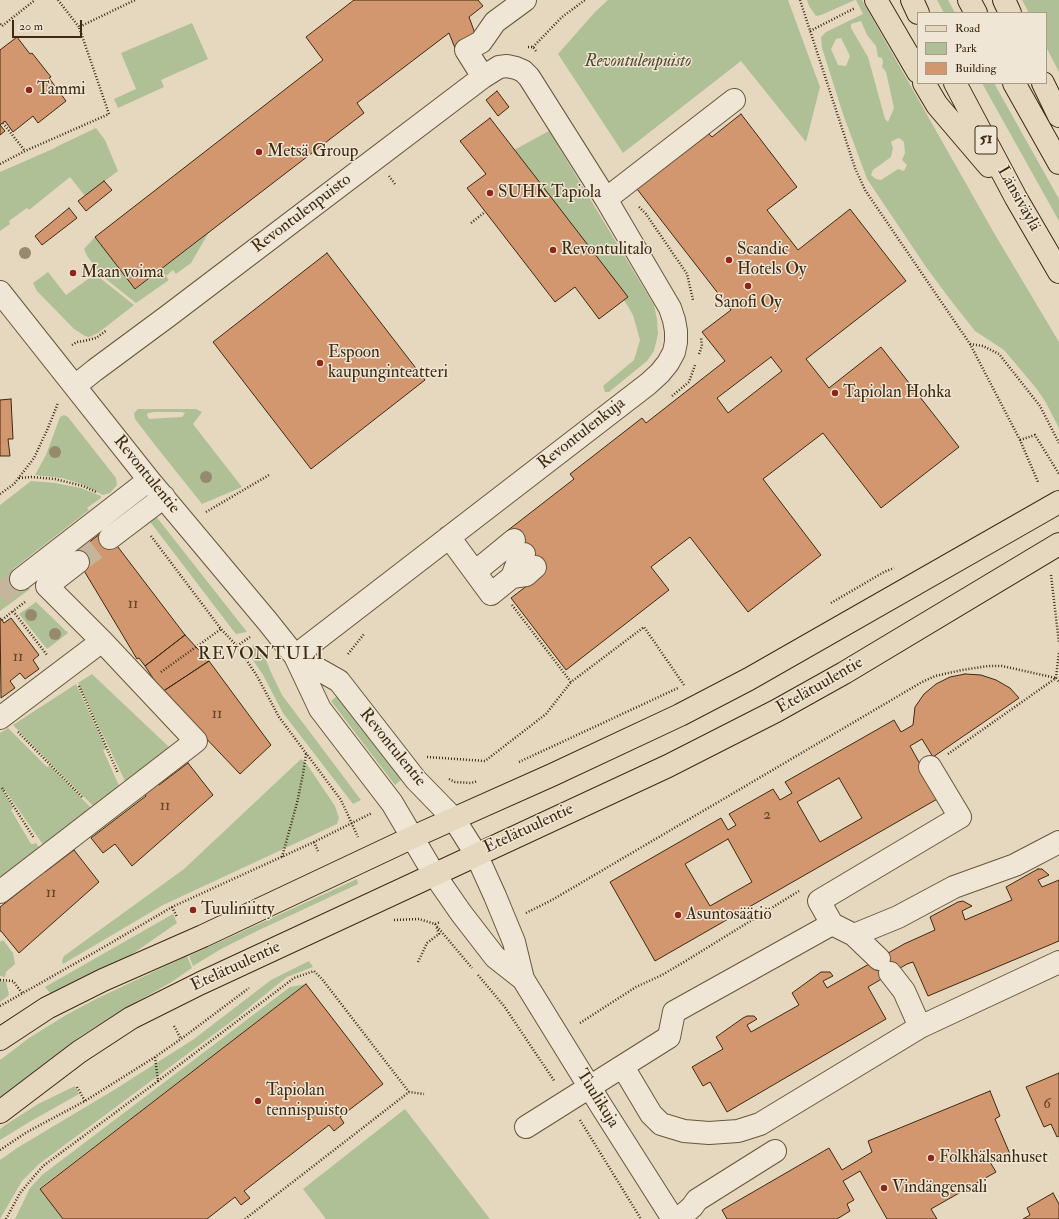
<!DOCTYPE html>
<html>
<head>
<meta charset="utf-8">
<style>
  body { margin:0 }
  #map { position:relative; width:1059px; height:1219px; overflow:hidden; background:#e6d8be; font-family:"IM FELL Double Pica",serif }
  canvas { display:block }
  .legend { position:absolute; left:917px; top:12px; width:130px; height:72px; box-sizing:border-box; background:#efe6d5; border:1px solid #a89b87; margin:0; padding:5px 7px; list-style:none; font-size:12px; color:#3e2a12 }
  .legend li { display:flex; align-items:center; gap:8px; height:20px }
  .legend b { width:20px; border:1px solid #a89b87 }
  .scale { position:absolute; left:12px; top:20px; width:70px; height:18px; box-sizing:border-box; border:2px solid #3e2a12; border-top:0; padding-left:5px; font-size:12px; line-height:14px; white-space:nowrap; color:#3e2a12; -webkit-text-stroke:3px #efe6d5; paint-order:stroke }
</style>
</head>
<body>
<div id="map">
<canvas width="1059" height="1219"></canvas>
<ul class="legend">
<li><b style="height:5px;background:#e6d8be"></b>Road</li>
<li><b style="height:11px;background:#afc096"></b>Park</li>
<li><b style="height:11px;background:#d3976f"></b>Building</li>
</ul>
<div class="scale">20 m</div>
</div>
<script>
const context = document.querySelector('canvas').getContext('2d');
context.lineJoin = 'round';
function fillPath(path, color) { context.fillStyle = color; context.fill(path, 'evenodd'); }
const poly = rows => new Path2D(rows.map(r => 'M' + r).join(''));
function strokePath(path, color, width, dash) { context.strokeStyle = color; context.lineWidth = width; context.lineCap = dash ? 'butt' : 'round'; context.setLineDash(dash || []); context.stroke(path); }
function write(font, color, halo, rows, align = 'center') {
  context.font = font + ' "IM FELL Double Pica",serif'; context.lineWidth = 3; context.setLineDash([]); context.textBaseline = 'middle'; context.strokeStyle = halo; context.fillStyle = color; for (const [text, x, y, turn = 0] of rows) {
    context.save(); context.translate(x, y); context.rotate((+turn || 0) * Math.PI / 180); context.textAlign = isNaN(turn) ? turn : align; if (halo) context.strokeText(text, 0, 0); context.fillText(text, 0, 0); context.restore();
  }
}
fillPath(poly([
  [608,0,788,0,820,87,806,142,741,61,623,153,558,54,595,12],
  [807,0,855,0,821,15,816,16,809,6],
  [856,0,862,0,994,233,1059,342,1059,428,1045,401,1036,388,1004,350,975,331,949,298,926,267,867,179,843,114,822,48,821,37,826,32,863,14],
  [861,21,867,35,876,46,878,57,882,58,883,62,882,67,886,72,894,108,888,122,885,119,868,57,851,28,851,24],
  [841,38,850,56,846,66,838,65,831,49,836,39],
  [899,138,904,142,905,153,902,160,907,165,904,171,898,169,881,180,876,179,871,175,873,170,891,157,893,148,891,142,894,140],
  [937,0,948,0,955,13,944,13],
  [1022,0,1059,0,1059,72,1046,47,1046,13,1029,13],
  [192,23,208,59,161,80,164,87,118,108,114,99,136,89,121,53],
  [982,83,994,83,1059,199,1059,221],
  [96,128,105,140,118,171,85,196,70,177,29,210,27,208,9,221,10,224,0,231,0,172,55,148,56,147],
  [549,131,654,305,657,319,658,334,654,351,647,361,609,392,605,392,603,386,634,360,640,340,633,315,624,300,514,150],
  [209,232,191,263,176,274,173,270,166,276,169,280,136,303,97,272,97,269,87,256,84,249,95,237,136,289],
  [48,272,66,295,95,274,134,305,98,333,89,337,85,336,74,329,37,291,33,283],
  [138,409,196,409,202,412,193,424,242,487,202,504,155,445,135,419,134,413],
  [155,412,181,412,185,413,182,417,149,419,147,415,148,413],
  [64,415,68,417,116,478,117,485,110,493,103,495,82,484,62,478,35,475,46,455,60,417],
  [31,481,55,483,81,488,101,496,101,498,87,508,89,510,13,569,30,589,0,611,0,505],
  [155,515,247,632,236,634,232,629,148,519],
  [36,602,68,633,47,649,19,614],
  [254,644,258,647,267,662,270,670,282,695,361,800,353,804,283,713,263,675,251,657,249,651],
  [92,674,169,747,126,783,78,683],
  [76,684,106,749,103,750,120,788,94,807,13,725],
  [338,695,402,779,395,785,331,701],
  [8,728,47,767,50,766,92,809,44,846,5,790,3,791,13,808,11,810,31,844,33,844,36,843,40,849,4,875,0,877,0,733],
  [301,759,306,763,335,806,339,818,337,824,163,905,63,964,62,961,64,956,184,869],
  [357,879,358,884,257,931,221,949,193,966,189,956],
  [173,914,177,923,128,957,51,994,45,987],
  [3,940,13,953,15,964,6,972,5,977,0,976,0,942],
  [187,956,192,968,170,983,129,1006,82,1035,0,1097,0,1060,29,1038,66,1015,96,999],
  [309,961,313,967,287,977,236,1018,39,1164,22,1181,0,1219,0,1160,17,1148,114,1090,194,1039,271,980],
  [0,981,6,982,9,995,0,1002],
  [306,984,40,1188,63,1219,15,1219,30,1188,42,1175,290,987],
  [75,1086,79,1094,31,1121,0,1140,0,1129,7,1124,38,1104],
  [405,1109,490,1219,326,1219,303,1189]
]), '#afc096');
const building = poly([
  [354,0,478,0,483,6,469,17,477,39,455,48,449,33,357,103,364,113,135,289,95,237,323,60,306,37,354,0],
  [17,37,30,54,32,53,51,77,49,78,66,101,38,123,33,116,13,132,5,121,0,125,5,131,0,135,0,50,17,37],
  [497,91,509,107,498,116,486,100,497,91],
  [741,114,797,187,767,210,798,250,850,209,906,281,806,359,829,388,881,347,959,447,881,508,823,433,763,479,821,555,748,612,690,537,651,567,669,590,566,670,511,598,541,575,507,531,574,479,570,474,642,418,646,423,725,361,702,332,731,310,637,189,708,133,712,137,741,114],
  [771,357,782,371,728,413,717,398,771,357],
  [490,118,628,297,599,319,575,287,555,302,467,188,486,174,460,141,490,118],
  [104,181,112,190,86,211,78,201,104,181],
  [69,208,77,218,42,245,35,236,69,208],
  [327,253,425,380,311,469,213,342,327,253],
  [11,399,13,439,8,439,10,456,0,456,0,400,11,399],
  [105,530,185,635,145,666,139,658,137,659,74,554,105,530],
  [0,618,4,623,11,618,39,655,33,660,39,669,25,679,20,673,10,681,15,688,1,698,0,618],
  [185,635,209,661,162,692,145,666,185,635],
  [209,661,271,745,240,774,162,692,209,661],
  [965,674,981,675,996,680,1010,688,1019,698,933,757,922,739,910,746,939,798,655,961,610,882,721,818,728,830,736,825,729,814,773,789,780,800,792,793,785,782,894,720,901,732,913,725,915,707,924,694,936,684,950,677,965,674],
  [839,778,862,818,820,842,797,802,839,778],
  [728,839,752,882,710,906,685,864,728,839],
  [188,763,213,795,132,866,115,844,103,853,91,838,146,796,145,794,158,784,159,785,188,763],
  [74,850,99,882,19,953,1,931,0,931,0,907,32,882,31,881,44,871,45,872,74,850],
  [1038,869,1042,869,1049,875,1038,880,1042,887,1059,880,1059,941,928,996,913,962,907,964,868,987,886,1019,727,1112,710,1082,703,1086,692,1067,723,1049,716,1037,743,1018,747,1016,754,1016,757,1019,747,1025,751,1032,799,1005,792,993,821,972,830,972,833,976,823,981,827,988,904,944,935,930,930,917,958,902,963,901,972,906,962,911,965,920,1012,900,1006,887,1038,869],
  [306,984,383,1084,340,1117,344,1123,334,1131,329,1125,244,1191,250,1198,241,1205,235,1197,207,1219,63,1219,40,1189,306,984],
  [1059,1073,1059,1136,1057,1137,1051,1124,1044,1127,1026,1087,1059,1073],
  [990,1091,1000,1116,995,1119,1010,1154,990,1162,996,1172,931,1209,937,1219,887,1219,860,1171,843,1181,854,1200,847,1204,850,1211,837,1219,727,1219,722,1210,829,1148,842,1170,872,1152,868,1141,990,1091],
  [1053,1193,1059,1204,1059,1219,1023,1219,1030,1215,1027,1208,1053,1193]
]);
fillPath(building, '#d3976f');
strokePath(building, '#3e2a12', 1);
strokePath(poly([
  [78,562,110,538],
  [0,594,21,579]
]), '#c4b59c', 22, [22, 11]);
const minor = poly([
  [483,77,466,50,481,42,495,22,525,0],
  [606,199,734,100],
  [0,292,149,480,268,622,295,656,320,709,392,803,434,874,461,913,495,957,523,979],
  [75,386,95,370,168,316,483,77,499,67,507,66,516,68,523,71,529,77,606,199,670,308,674,320,676,331,676,342,674,352,668,363,660,373,648,384,295,656],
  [449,537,491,594,512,577,526,575,535,567],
  [110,538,164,497],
  [475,572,514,540],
  [512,577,517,564,524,554],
  [21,579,149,480],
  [295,656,339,681,416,780,454,819,476,854,495,896,514,942,523,979,600,1104,673,1219],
  [0,718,102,641],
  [930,767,960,817,819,901,832,924,854,935,898,917,954,887,1015,865,1059,842],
  [0,892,196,741,102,641,47,586,78,562],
  [854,935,879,959],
  [890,973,904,991,920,1027,1059,962],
  [623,1067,651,1114,661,1124,684,1131,709,1133,738,1131,760,1124,920,1027],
  [526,1127,669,1037,674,1012,832,924],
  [678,1219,692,1207,697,1200,775,1151]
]);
const major = poly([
  [0,1039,47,1008,103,980,203,936,413,837,552,775,680,715,749,679,1059,502],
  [0,1112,79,1052,131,1018,201,983,668,766,776,711,844,673,1059,544]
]);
const highway = poly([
  [876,0,918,72],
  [912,0,918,13],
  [969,0,976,13],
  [1004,0,1010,13],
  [924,83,937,105,989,166],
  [955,83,1016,198,1059,272],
  [1014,83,1059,163],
  [1043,83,1059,116]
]);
strokePath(minor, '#68563d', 24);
strokePath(major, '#3e2a12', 24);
strokePath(highway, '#3e2a12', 24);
strokePath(poly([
  [58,0,79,27],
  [800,0,855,168,865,190,970,344,1020,440,1038,482],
  [0,24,2,26,35,0],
  [810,31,855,8],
  [528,47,533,47,536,51],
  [533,47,562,17,585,0],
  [3,123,25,151],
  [0,164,25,151,109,114,79,27,135,0],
  [389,176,395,184],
  [639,207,646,214,687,274,693,300],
  [471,223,485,212],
  [970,344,983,346,999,354,1040,406,1059,443],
  [72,345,77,342,84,341,96,338,107,330],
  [699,354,702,346,701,338],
  [672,396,689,382,695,365],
  [1020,440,1035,435,1059,474],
  [19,478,31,477,55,479,83,486,96,492],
  [0,494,14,484,34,458,48,428,58,403],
  [206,512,269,475],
  [151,536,221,629,237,646,257,676,279,717,341,800,358,837],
  [1051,575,1059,643],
  [25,602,13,611,47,655],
  [831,603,884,572,894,568],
  [512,605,571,682,644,627,684,685],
  [2,620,13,611],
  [237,646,250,637],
  [348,654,364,634],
  [161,672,221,629],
  [1056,678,1059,682],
  [79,686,118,773],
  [18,732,83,798],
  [948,754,1056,678,1059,651],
  [427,757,485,761,546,714,571,682],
  [519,762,678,688],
  [449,779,455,782,471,783,478,781],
  [2,788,34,838],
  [314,842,318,851],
  [282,857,297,803,303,774,306,754],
  [172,907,177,917],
  [526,913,552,900,922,682,935,676,962,670,988,666,1002,666,1056,678],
  [394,920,419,919,435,924,440,922],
  [435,924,472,968],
  [418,962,427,943,439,934,436,926],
  [478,975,504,1006,555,1082],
  [0,980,13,981,22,993],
  [0,1006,104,947,172,907,314,842,372,813],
  [580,1023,636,987,662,975,684,962,799,891],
  [174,1026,181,1039],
  [158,1081,294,978,314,971,322,979,409,1092],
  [77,1087,85,1101],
  [580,1120,641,1219],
  [0,1150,27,1132,85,1101,155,1057,181,1039,249,988],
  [6,1219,20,1193,43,1166,158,1081,155,1057],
  [245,1219,409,1092,424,1094]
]), '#3e2a12', 2.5, [1, 2]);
strokePath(minor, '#efe6d5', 22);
strokePath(major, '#e6d8be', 22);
strokePath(highway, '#e6d8be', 22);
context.fillStyle = '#96896e';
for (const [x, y] of [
  [25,253],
  [55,452],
  [206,477],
  [31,615],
  [55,634]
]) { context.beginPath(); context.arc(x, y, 6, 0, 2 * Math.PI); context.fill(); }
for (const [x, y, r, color] of [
  [29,90,4,"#8f2418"],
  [259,152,4,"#8f2418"],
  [490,193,4,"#8f2418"],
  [553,250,4,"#8f2418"],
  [729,260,4,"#8f2418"],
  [73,273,4,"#8f2418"],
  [748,286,4,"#8f2418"],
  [320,363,4,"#8f2418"],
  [835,393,4,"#8f2418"],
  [193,910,4,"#8f2418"],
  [678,915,4,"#8f2418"],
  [258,1101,4,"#8f2418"],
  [931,1158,4,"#8f2418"],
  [884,1188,4,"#8f2418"]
]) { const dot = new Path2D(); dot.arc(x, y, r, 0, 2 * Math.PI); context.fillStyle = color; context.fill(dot); strokePath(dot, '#efe6d5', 1.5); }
write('15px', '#634529', null, [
  ["11",133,605],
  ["11",18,658],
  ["11",217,715],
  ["11",165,807],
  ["2",767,816],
  ["11",51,894],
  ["6",1047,1105]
]);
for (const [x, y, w] of [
  [986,140,22]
]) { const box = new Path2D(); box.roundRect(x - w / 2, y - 14, w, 28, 3); context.fillStyle = '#efe6d5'; context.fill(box); strokePath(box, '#3e2a12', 1); }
write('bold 16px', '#3e2a12', null, [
  ["51",986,140]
]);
write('italic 17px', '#55482c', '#efe6d5', [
  ["Revontulenpuisto",638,62]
]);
write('17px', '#3e2a12', '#efe6d5', [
  ["Tammi",37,90],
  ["Metsä Group",267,152],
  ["SUHK Tapiola",498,193],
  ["Revontulitalo",561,250],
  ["Scandic",737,250],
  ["Hotels Oy",737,270],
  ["Maan voima",81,273],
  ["Sanofi Oy",748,303,"center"],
  ["Espoon",328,353],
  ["kaupunginteatteri",328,373],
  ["Tapiolan Hohka",843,393],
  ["Tuuliniitty",201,910],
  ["Asuntosäätiö",686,915],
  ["Tapiolan",266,1091],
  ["tennispuisto",266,1111],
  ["Folkhälsanhuset",939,1158],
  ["Vindängensali",892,1188]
], 'left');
write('17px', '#3e2a12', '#efe6d5', [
  ["Länsiväylä",1018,199,61],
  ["Revontulenpuisto",302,214,-37],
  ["Revontulenkuja",582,434,-38],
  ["Revontulentie",146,475,51],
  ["Etelätuulentie",820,686,-30],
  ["Revontulentie",392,748,51],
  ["Etelätuulentie",529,829,-25],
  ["Etelätuulentie",236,967,-25],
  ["Tuulikuja",597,1099,58]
]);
context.letterSpacing = '1px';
write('18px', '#3e2a12', '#efe6d5', [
  ["REVONTULI",261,655]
]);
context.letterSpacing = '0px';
</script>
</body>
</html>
